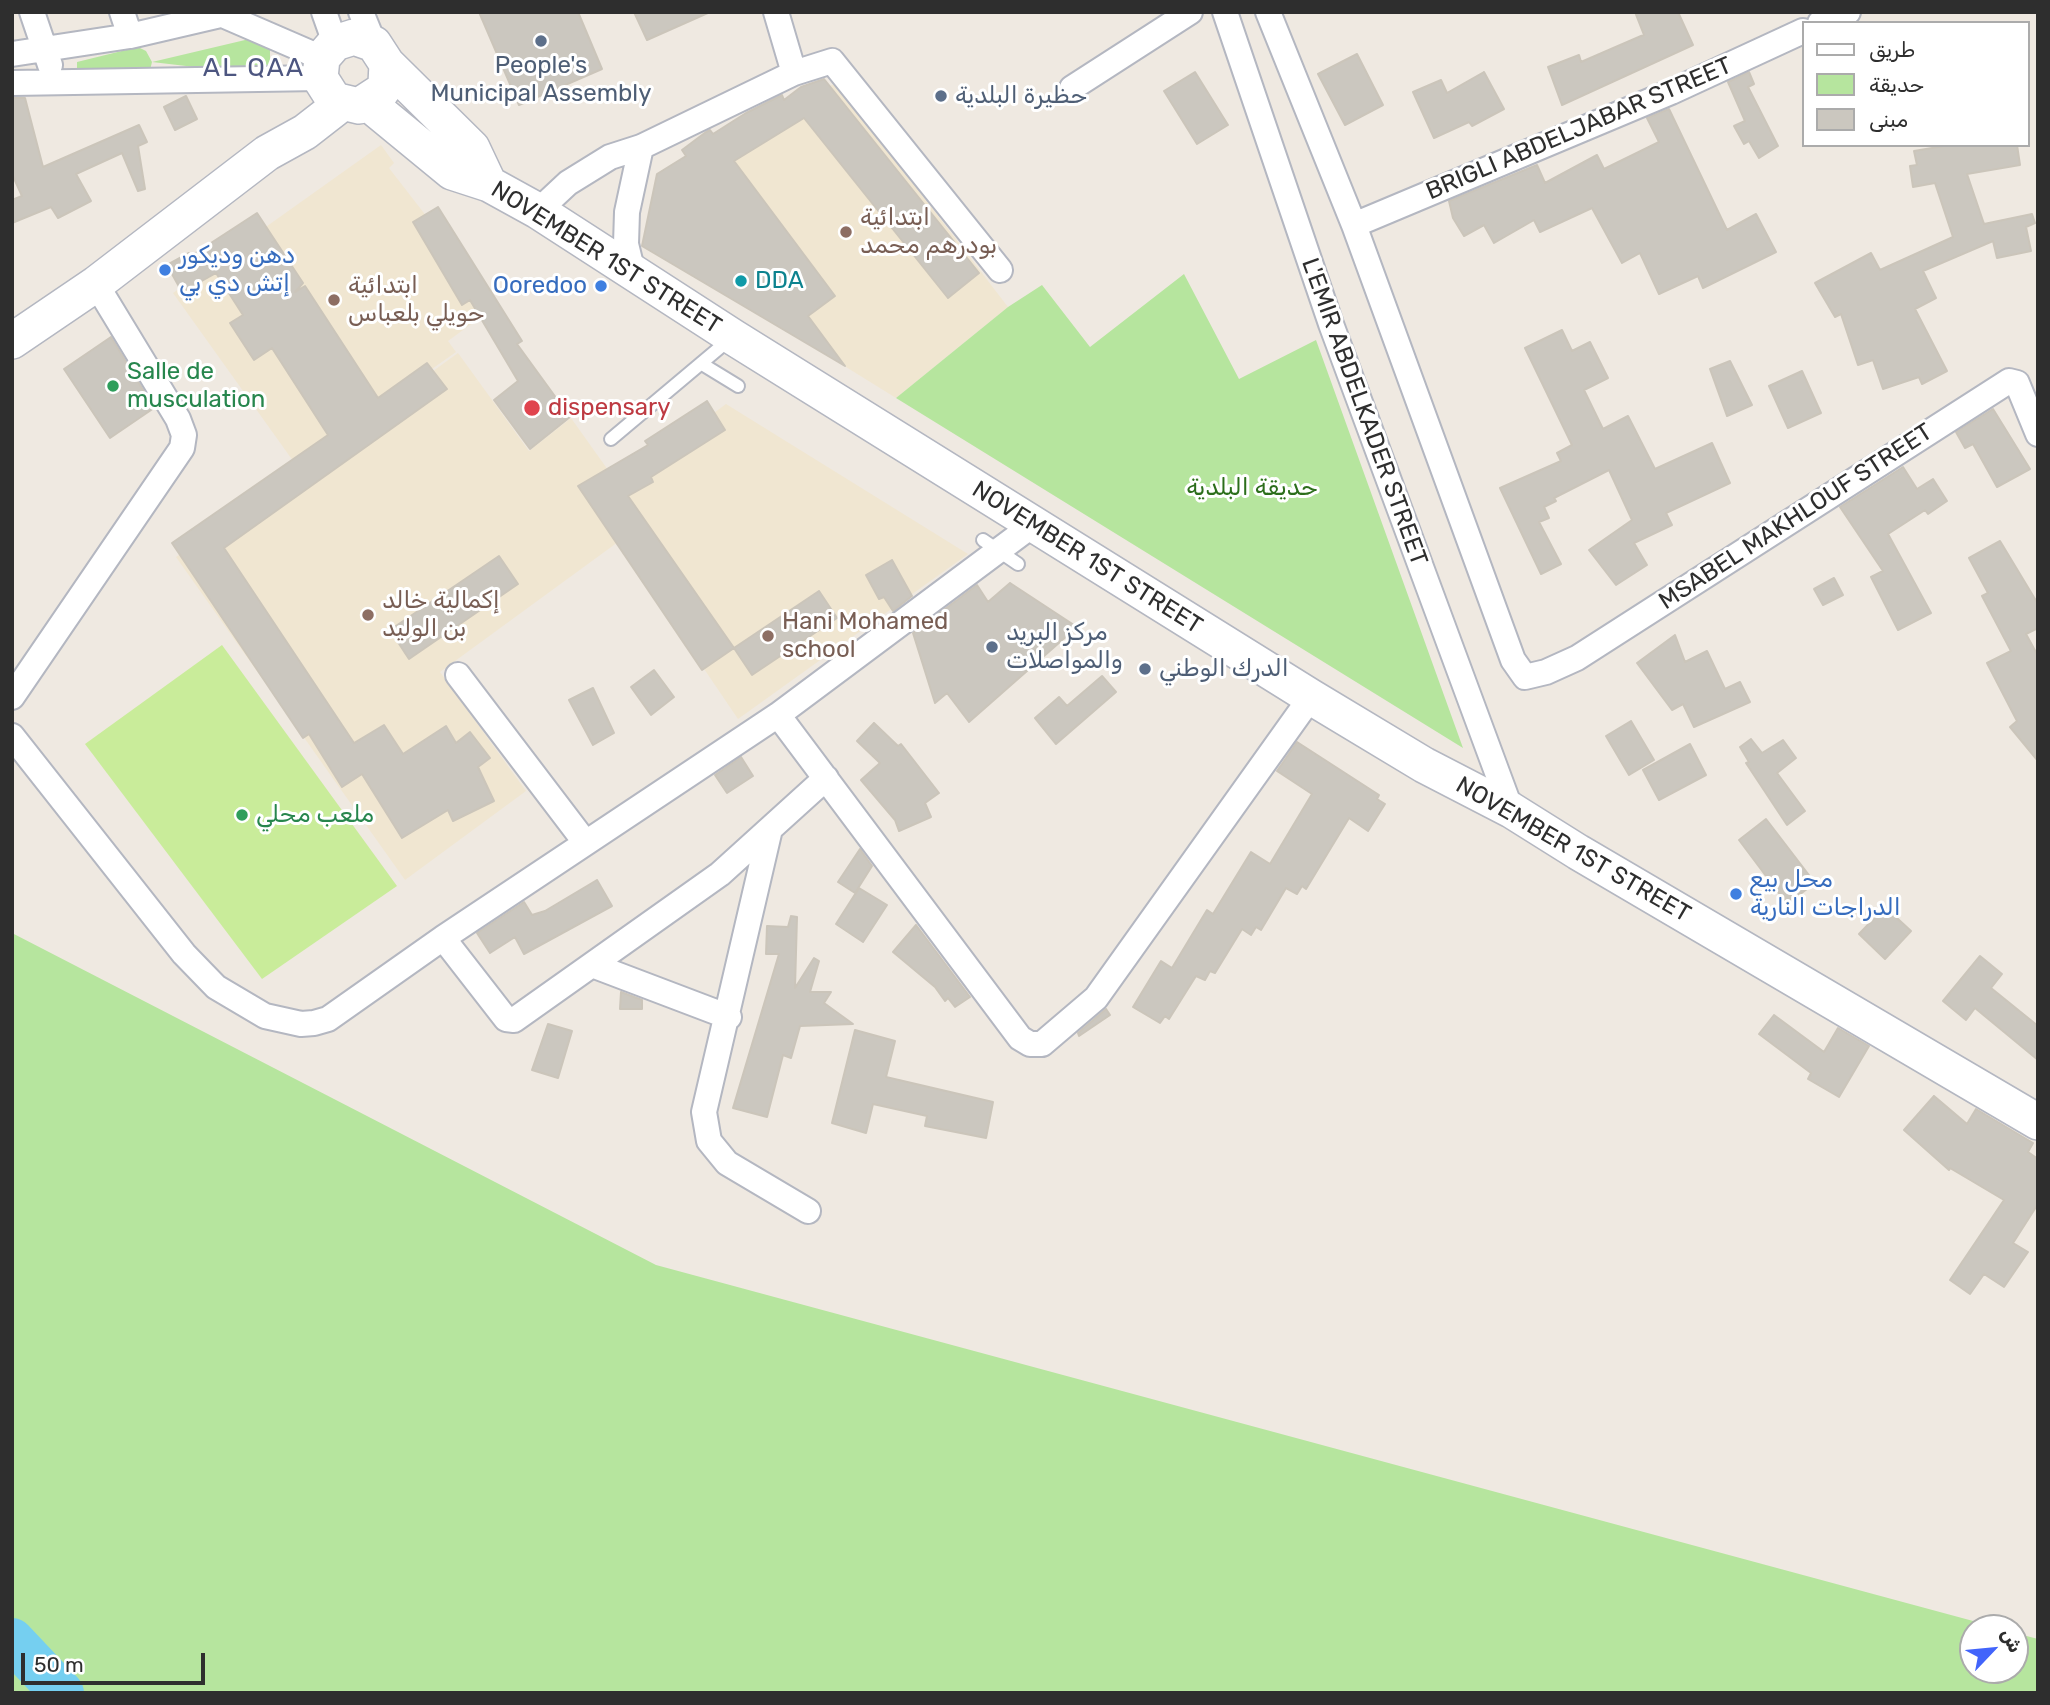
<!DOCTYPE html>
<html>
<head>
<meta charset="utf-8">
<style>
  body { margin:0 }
  #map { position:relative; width:2050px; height:1705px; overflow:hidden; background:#efe9e1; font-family:Rubik,Vazirmatn,sans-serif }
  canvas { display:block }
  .frame { position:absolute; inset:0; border:14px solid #2e2e2e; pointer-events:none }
  .legend { position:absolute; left:1802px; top:21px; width:228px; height:126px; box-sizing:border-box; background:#fff; border:2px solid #ababab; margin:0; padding:9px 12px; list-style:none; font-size:21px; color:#2e2e2e }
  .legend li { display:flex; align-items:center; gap:14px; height:35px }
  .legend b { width:35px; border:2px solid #ababab }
  .north { position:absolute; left:1959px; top:1614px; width:70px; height:70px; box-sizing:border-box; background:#fff; border:2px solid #ababab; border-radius:50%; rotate:64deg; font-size:19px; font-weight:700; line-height:28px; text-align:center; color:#2e2e2e }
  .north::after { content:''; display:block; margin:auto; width:24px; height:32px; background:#4264fb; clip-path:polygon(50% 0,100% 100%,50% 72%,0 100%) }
  .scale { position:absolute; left:21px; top:1653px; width:184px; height:32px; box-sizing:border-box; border:4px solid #2e2e2e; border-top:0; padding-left:9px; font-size:21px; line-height:24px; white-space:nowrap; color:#2e2e2e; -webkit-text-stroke:5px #fff; paint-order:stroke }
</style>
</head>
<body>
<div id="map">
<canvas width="2050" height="1705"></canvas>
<div class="frame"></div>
<ul class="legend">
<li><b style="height:9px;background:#fff"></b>طريق</li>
<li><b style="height:19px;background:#b6e59e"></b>حديقة</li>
<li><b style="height:19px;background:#cbc7bf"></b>مبنى</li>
</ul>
<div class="north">ش</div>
<div class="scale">50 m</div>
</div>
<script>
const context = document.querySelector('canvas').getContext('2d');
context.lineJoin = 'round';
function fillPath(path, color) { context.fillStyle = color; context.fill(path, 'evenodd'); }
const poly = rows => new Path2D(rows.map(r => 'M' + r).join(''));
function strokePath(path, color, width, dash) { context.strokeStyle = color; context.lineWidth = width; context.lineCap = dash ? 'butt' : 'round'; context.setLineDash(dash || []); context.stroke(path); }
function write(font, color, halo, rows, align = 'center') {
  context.font = font + ' Rubik,Vazirmatn,sans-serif'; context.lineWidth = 6; context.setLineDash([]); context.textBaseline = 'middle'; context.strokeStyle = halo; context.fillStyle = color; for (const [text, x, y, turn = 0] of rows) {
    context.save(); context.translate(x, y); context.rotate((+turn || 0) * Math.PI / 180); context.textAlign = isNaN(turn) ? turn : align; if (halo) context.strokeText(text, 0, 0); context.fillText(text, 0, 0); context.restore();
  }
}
fillPath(poly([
  [836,83,1008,307,896,398,846,367,685,156],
  [381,145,394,163,389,168,496,306,448,341,456,352,296,465,173,293],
  [458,353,529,451,571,418,618,484,726,404,968,554,738,719,618,542,440,672,526,791,405,880,176,557]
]), '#f0e6d1');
fillPath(poly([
  [262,36,270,43,270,67,263,75,152,62,150,70,77,68,77,62,138,47,146,51,152,62],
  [1184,274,1239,379,1316,340,1463,748,896,398,1008,307,1042,285,1090,347],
  [12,933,656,1265,1999,1628,1973,1628,1973,1670,2015,1670,2015,1633,2038,1639,2038,1693,12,1693]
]), '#b6e59e');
fillPath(poly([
  [222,645,397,886,262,979,85,744]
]), '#c9ec9a');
strokePath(poly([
  [12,1640,62,1693]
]), '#75cff0', 44);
const building = poly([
  [479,12,578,12,602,69,519,105,479,12],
  [634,12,710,12,647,40,634,12],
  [1635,12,1678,12,1693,45,1562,105,1548,67,1579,55,1581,62,1641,36,1644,35,1635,12],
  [1357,54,1383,105,1345,125,1318,74,1357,54],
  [1195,72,1228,125,1197,144,1164,91,1195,72],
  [1484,72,1504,109,1472,126,1469,122,1434,138,1413,92,1441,80,1447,93,1484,72],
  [1749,72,1754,84,1748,87,1778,146,1759,158,1749,141,1744,144,1734,126,1745,121,1728,82,1749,72],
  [824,79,979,273,948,298,804,118,734,161,835,296,808,316,845,366,642,246,657,174,686,156,682,150,706,132,710,130,713,134,746,113,782,95,784,100,801,87,824,79],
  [186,96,197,119,175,130,164,107,186,96],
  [12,98,25,98,43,167,139,125,147,142,138,146,145,189,138,191,122,153,76,174,91,201,58,218,51,207,12,223,12,200,22,196,12,174,12,98],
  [1669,109,1727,230,1756,214,1776,252,1703,288,1698,276,1659,294,1640,253,1622,263,1592,208,1540,232,1534,220,1494,243,1484,225,1464,236,1453,218,1449,201,1537,165,1545,183,1597,155,1604,169,1659,142,1647,118,1669,109],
  [1950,145,2017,145,2020,165,1967,174,1984,224,2032,214,2035,223,2026,227,2031,251,1997,258,1993,241,1923,271,1936,298,1915,309,1947,371,1922,384,1919,377,1883,389,1873,360,1858,365,1841,314,1835,317,1815,283,1871,253,1880,270,1953,237,1935,183,1913,187,1910,166,1917,165,1914,151,1950,145],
  [438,207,522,341,517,344,570,417,530,449,494,400,518,381,470,300,462,305,413,222,438,207],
  [257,213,303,283,295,292,305,286,378,398,427,363,447,389,224,548,354,743,384,725,403,754,446,726,456,743,470,732,490,758,478,767,494,801,453,821,448,810,402,838,362,774,342,787,309,734,303,738,172,543,328,435,272,348,254,360,230,323,243,315,216,273,182,292,167,265,189,253,191,256,257,213],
  [1562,330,1572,351,1590,342,1608,378,1584,390,1603,429,1628,416,1655,469,1712,443,1730,483,1666,513,1672,525,1634,543,1647,565,1616,585,1589,550,1632,520,1609,470,1554,498,1556,501,1544,507,1549,518,1539,522,1561,564,1541,574,1500,488,1561,461,1557,453,1572,445,1525,348,1562,330],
  [111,337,154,408,110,438,64,369,111,337],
  [1730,361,1752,405,1727,416,1710,369,1730,361],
  [1802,371,1821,413,1788,428,1769,386,1802,371],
  [707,401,725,430,651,477,653,482,628,496,734,648,702,670,578,486,648,445,645,441,707,401],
  [1993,409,2030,469,1997,487,1973,444,1965,448,1956,432,1993,409],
  [1903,467,1917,489,1933,479,1947,501,1928,514,1925,510,1888,534,1931,613,1898,630,1871,577,1883,571,1840,507,1903,467],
  [2000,541,2038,604,2038,628,2026,634,2038,656,2038,761,2010,727,2017,721,1987,663,2011,651,1982,596,1988,593,1969,558,2000,541],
  [499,556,518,584,409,659,390,630,499,556],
  [892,560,912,596,893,611,884,597,879,599,866,575,892,560],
  [1834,578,1843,595,1823,605,1814,589,1834,578],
  [1010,583,1077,627,969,722,947,693,935,703,913,633,977,585,988,602,1010,583],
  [819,591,837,618,752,675,734,648,819,591],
  [1675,635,1685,662,1707,651,1725,689,1740,682,1750,702,1694,727,1683,704,1672,710,1637,663,1675,635],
  [654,670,674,697,651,715,631,687,654,670],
  [1102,676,1116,692,1056,744,1035,718,1059,697,1067,706,1102,676],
  [593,688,614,733,593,745,569,700,593,688],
  [1631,721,1654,760,1629,775,1606,736,1631,721],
  [874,723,898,746,901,744,939,793,925,803,931,817,899,831,895,820,861,780,880,763,857,741,874,723],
  [1751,739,1762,753,1783,740,1796,758,1777,773,1805,811,1787,825,1746,763,1749,762,1740,747,1751,739],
  [1297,742,1379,795,1377,799,1385,804,1368,831,1349,818,1306,889,1302,886,1297,894,1286,888,1261,930,1256,927,1251,935,1242,929,1215,973,1210,971,1205,980,1196,976,1169,1019,1165,1016,1160,1023,1133,1007,1161,961,1172,968,1207,910,1213,914,1251,852,1270,864,1312,794,1277,771,1297,742],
  [1690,744,1706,775,1659,800,1643,770,1690,744],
  [741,757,753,776,727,793,715,775,741,757],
  [1766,819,1815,883,1787,904,1739,840,1766,819],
  [860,849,872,866,855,893,838,882,860,849],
  [597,880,612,906,524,954,515,937,490,953,477,933,524,902,532,915,545,911,597,880],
  [859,888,887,905,863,942,836,924,859,888],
  [1885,907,1911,931,1885,959,1859,934,1885,907],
  [791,916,797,917,795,988,814,958,819,961,810,992,831,992,824,1003,853,1024,800,1026,791,1058,783,1055,767,1117,733,1108,779,954,766,954,767,926,788,927,791,916],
  [916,925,970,997,955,1007,948,998,945,1001,935,987,893,952,916,925],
  [1980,956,2002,974,1991,988,2038,1026,2038,1060,1975,1008,1966,1020,1943,1001,1980,956],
  [621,992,642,1000,642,1009,620,1009,621,992],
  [1106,1009,1110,1015,1079,1036,1078,1033,1106,1009],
  [1774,1015,1824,1052,1838,1028,1869,1046,1839,1097,1808,1079,1811,1073,1759,1034,1774,1015],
  [548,1024,572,1031,558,1078,532,1070,548,1024],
  [855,1030,895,1041,886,1077,993,1102,986,1138,925,1126,927,1116,873,1104,866,1133,832,1123,855,1030],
  [1934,1096,1967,1124,1976,1109,2033,1143,2028,1152,2038,1159,2038,1204,2013,1243,2028,1252,2004,1287,1984,1274,1970,1294,1950,1280,2004,1200,1950,1168,1949,1170,1904,1130,1934,1096]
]);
fillPath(building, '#cbc7bf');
strokePath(building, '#cbc5ba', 2);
const service = poly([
  [702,364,738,386],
  [611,439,730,339],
  [983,540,1018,564]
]);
const minor = poly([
  [32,12,50,65],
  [122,12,130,36],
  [324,12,335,43],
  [361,12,374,44],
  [776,12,794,73],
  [1225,12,1331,324,1511,810],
  [1268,12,1354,225,1513,660,1525,677,1546,672,1577,658,2009,381,2017,383,2038,434],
  [225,16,322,58],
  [1820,23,1848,12],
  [12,54,130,36,233,12],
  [12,83,320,78],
  [1072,88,1190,12],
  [538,211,568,183,610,157,641,147,794,73,832,61,1000,270],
  [1354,225,1671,92,1803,31],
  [633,273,626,244,627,212,641,147],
  [458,675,585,842],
  [12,697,182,448,184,435,178,419,96,284],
  [778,715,1020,1038,1030,1044,1042,1044,1096,998,1311,697],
  [12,736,184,954,216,987,265,1016,301,1024,314,1023,328,1019,443,938,778,715,1034,524],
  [770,829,704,1112,709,1141,727,1163,808,1211],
  [443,938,506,1019,514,1020,720,874,826,778],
  [592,965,729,1017]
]);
const secondary = poly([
  [387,64,386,83,382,91,359,106,334,100,320,78,322,58,335,43,354,37,374,44,387,64,472,148,489,184],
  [368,103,452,172,489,184,538,211,733,337,1311,697,1424,765,1511,810,1578,852,2038,1122],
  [12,341,96,284,267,153,305,132,341,104]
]);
strokePath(service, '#b4b7c1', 16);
strokePath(minor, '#b4b7c1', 28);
strokePath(secondary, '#b4b7c1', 38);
strokePath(service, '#fff', 12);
strokePath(minor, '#fff', 24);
strokePath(secondary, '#fff', 35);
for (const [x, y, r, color] of [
  [541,41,7,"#5c6f8a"],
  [941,96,7,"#5c6f8a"],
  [846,232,7,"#8d6e63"],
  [165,270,7,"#3f7fe0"],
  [741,281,7,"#0f9aa8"],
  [601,286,7,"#3f7fe0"],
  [334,300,7,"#8d6e63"],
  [113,386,7,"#2e9e5b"],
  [532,408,9,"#e0444e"],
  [368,615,7,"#8d6e63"],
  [768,636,7,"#8d6e63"],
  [992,647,7,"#5c6f8a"],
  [1145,669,7,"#5c6f8a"],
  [242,815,7,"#2e9e5b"],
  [1736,894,7,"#3f7fe0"]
]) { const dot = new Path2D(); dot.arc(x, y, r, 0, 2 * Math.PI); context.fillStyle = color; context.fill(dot); strokePath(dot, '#fff', 2.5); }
write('24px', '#4e5e75', '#fff', [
  ["People's",541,66,"center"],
  ["Municipal Assembly",541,94,"center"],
  ["حظيرة البلدية",955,96],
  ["مركز البريد",1006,633],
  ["والمواصلات",1006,661],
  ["الدرك الوطني",1159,669]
], 'left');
write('24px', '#2e2e2e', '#fff', [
  ["BRIGLI ABDELJABAR STREET",1579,129,-23],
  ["NOVEMBER 1ST STREET",606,258,32],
  ["L'EMIR ABDELKADER STREET",1364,412,70],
  ["MSABEL MAKHLOUF STREET",1796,517,-33],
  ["NOVEMBER 1ST STREET",1087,558,32],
  ["NOVEMBER 1ST STREET",1573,850,30]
]);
write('24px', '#785e54', '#fff', [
  ["ابتدائية",860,218],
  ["بودرهم محمد",860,246],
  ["ابتدائية",348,286],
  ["حويلي بلعباس",348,314],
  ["إكمالية خالد",382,601],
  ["بن الوليد",382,629],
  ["Hani Mohamed",782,622],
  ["school",782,650]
], 'left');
write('24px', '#366cbe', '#fff', [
  ["دهن وديكور",179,256],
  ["إتش دي بي",179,284],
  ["Ooredoo",587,286,"right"],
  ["محل بيع",1750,880],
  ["الدراجات النارية",1750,908]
], 'left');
write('24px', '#0d838f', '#fff', [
  ["DDA",755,281]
], 'left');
write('24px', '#27864d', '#fff', [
  ["Salle de",127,372],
  ["musculation",127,400],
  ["ملعب محلي",256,815]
], 'left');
write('24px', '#be3a42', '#fff', [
  ["dispensary",548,408]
], 'left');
write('24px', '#2c6e1b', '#fff', [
  ["حديقة البلدية",1252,488]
]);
context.letterSpacing = '2px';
write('26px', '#4d5680', '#fff', [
  ["AL QAA",254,68]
]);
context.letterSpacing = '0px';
</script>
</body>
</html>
